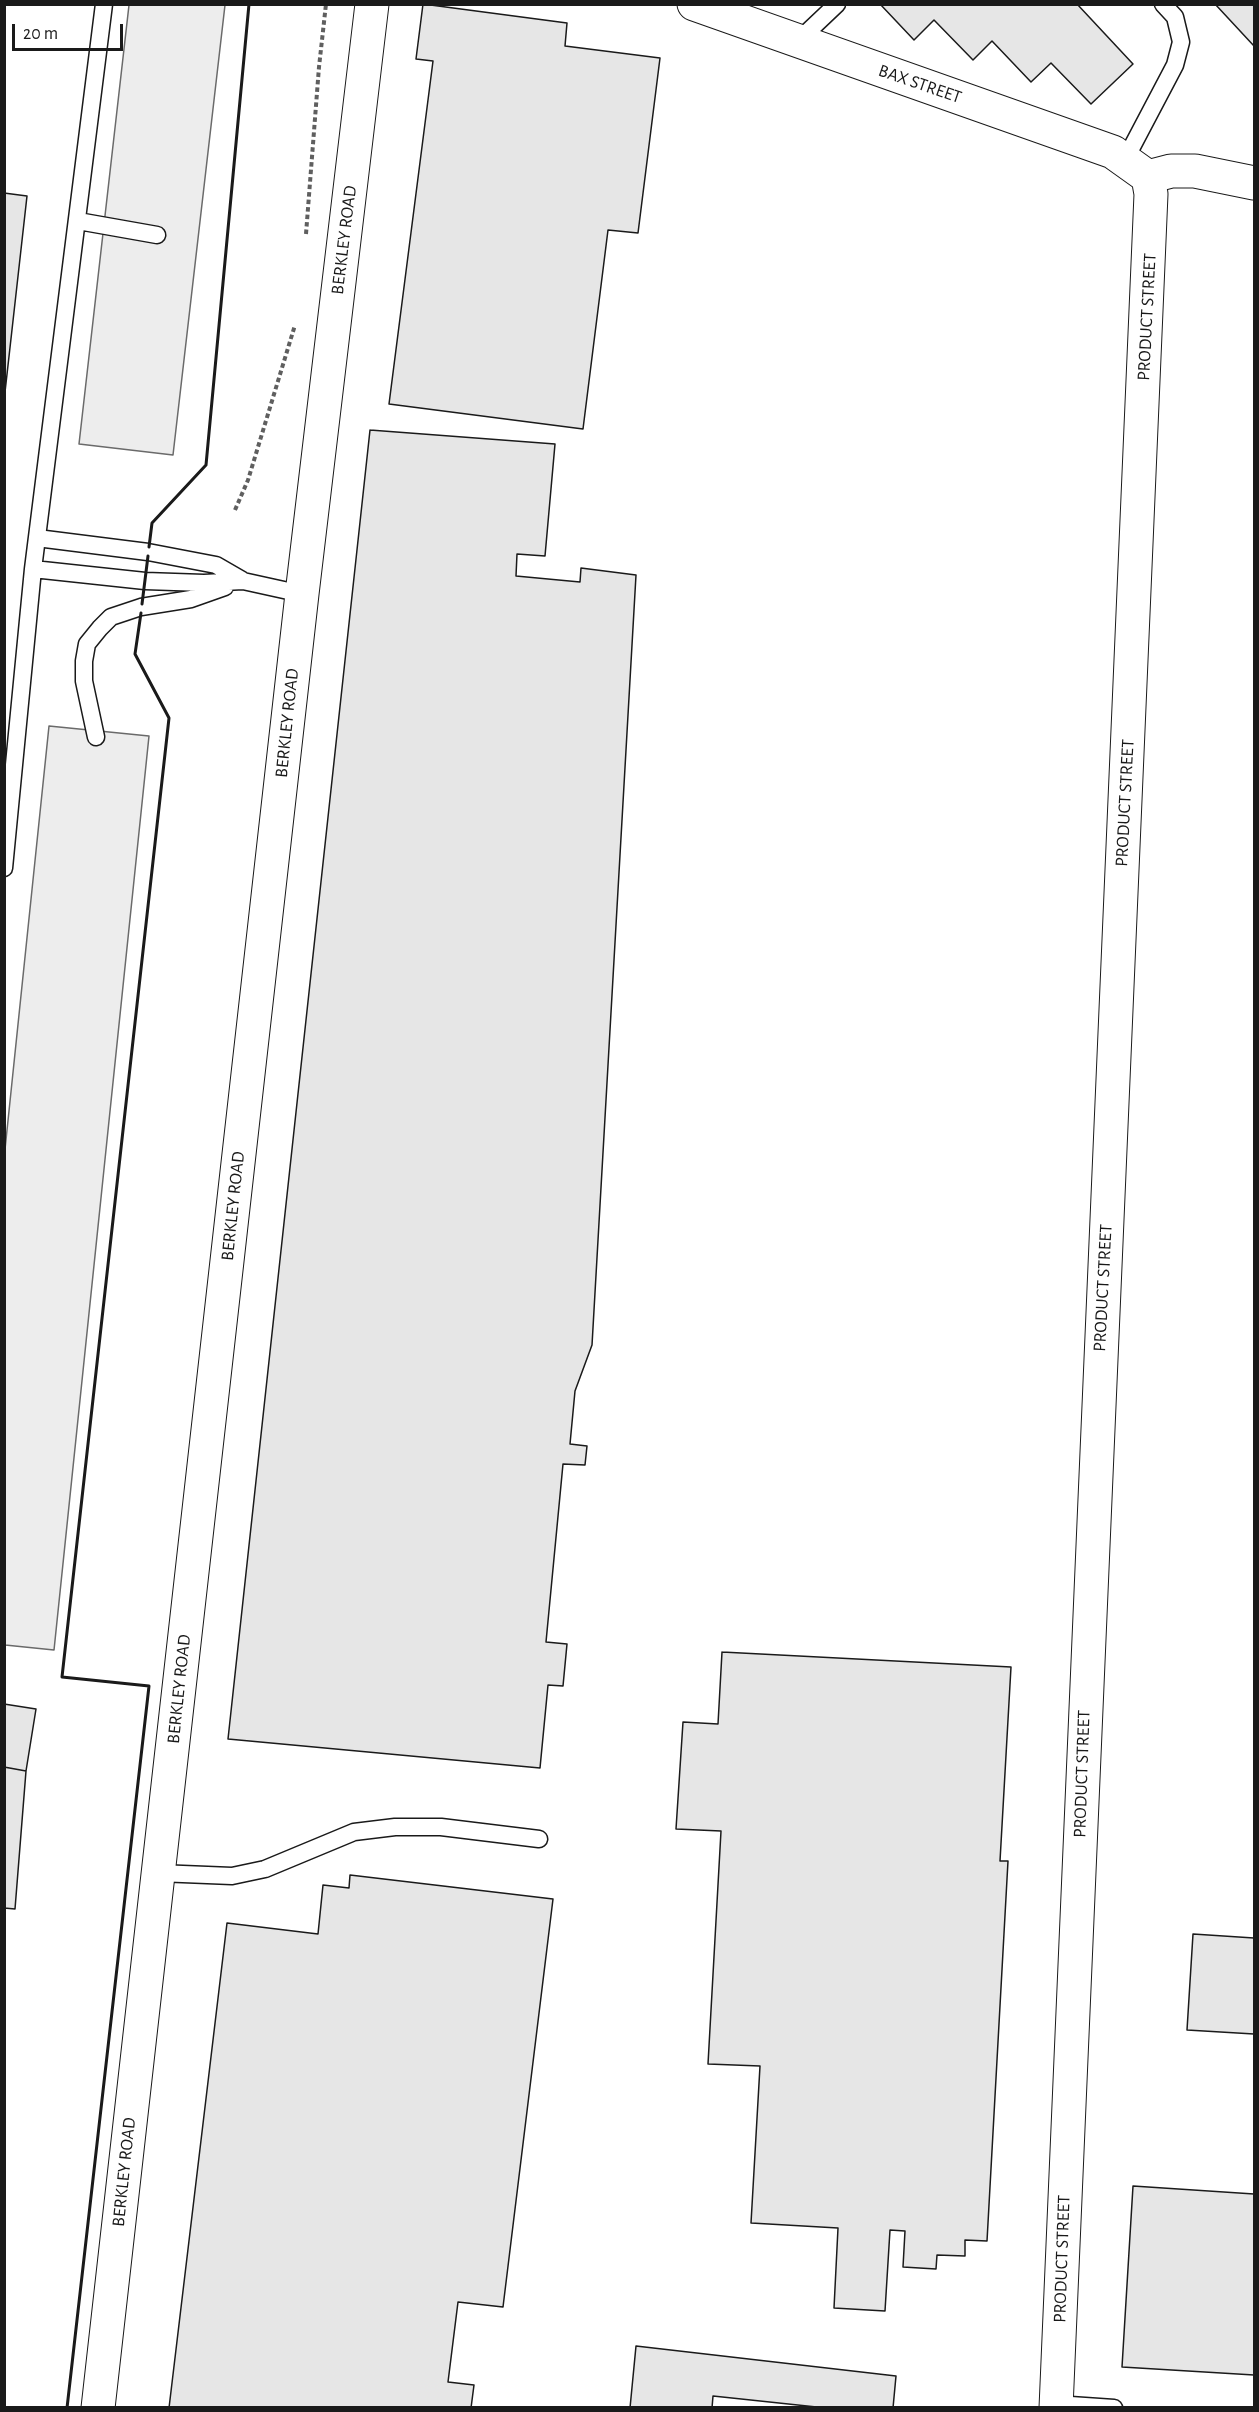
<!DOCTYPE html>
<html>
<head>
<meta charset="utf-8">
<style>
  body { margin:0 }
  #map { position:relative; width:1259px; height:2412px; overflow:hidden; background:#fff; font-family:"Alegreya Sans",sans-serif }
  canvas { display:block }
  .frame { position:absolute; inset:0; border:6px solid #1a1a1a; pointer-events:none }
  .scale { position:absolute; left:12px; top:24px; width:111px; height:27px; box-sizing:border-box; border:3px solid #1a1a1a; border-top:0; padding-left:8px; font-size:18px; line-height:21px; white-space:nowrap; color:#1a1a1a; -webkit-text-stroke:4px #fff; paint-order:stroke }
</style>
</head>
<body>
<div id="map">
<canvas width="1259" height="2412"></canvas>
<div class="frame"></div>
<div class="scale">20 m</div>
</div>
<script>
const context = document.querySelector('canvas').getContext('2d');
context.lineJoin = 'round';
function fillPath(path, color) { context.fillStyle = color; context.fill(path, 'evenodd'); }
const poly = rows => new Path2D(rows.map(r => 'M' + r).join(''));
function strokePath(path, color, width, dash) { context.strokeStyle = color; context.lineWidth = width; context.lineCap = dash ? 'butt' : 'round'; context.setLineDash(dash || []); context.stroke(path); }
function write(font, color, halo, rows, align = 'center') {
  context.font = font + ' "Alegreya Sans",sans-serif'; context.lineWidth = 4.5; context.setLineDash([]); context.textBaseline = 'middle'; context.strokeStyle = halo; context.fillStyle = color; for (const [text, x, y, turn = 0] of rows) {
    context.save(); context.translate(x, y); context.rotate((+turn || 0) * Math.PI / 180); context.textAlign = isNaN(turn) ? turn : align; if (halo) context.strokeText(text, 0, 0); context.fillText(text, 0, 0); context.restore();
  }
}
const built = poly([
  [129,5,225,5,173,455,79,444,129,5],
  [49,726,149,736,54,1650,5,1645,4,1159,49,726]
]);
fillPath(built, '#ededed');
strokePath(built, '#6a6a6a', 1.5);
const building = poly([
  [423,4,567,23,565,46,660,58,638,233,608,230,583,429,389,404,433,61,416,59,423,4],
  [880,4,1077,4,1133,64,1091,104,1051,63,1031,82,992,41,973,60,934,20,914,40,880,4],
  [1215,4,1254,4,1254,46,1215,4],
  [4,193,27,196,4,401,4,193],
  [370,430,555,444,545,556,517,554,516,576,580,582,581,568,636,575,592,1345,575,1391,570,1444,587,1446,585,1465,563,1464,546,1642,567,1644,563,1686,548,1685,540,1768,228,1739,370,430],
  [722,1652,1011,1667,1000,1861,1008,1861,987,2241,965,2240,965,2256,937,2255,936,2269,903,2267,905,2231,890,2230,885,2311,834,2308,838,2228,751,2223,760,2066,708,2064,721,1831,676,1829,683,1722,718,1724,722,1652],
  [4,1704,36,1709,26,1771,4,1767,4,1704],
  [4,1767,26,1771,15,1909,4,1908,4,1767],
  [350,1875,553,1899,503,2307,458,2302,448,2382,474,2385,471,2408,169,2408,227,1923,318,1934,323,1885,349,1888,350,1875],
  [1193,1934,1254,1938,1254,2034,1187,2030,1193,1934],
  [1133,2186,1254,2194,1254,2375,1122,2367,1133,2186],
  [636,2346,896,2376,893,2408,826,2408,713,2396,712,2408,630,2408,636,2346]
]);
fillPath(building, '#e6e6e6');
strokePath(building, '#1a1a1a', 1.5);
const service = poly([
  [798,41,837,4],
  [1125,160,1175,65,1181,42,1175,17,1163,4],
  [78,221,157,235],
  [37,538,148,552,216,565,242,580],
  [33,569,145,581,204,583,243,581,302,594],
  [96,737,84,681,84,661,87,644,100,628,111,617,141,607,191,599,225,587],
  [4,868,33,569,104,4],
  [158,1873,232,1876,265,1869,354,1832,395,1827,441,1827,539,1839],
  [1056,2404,1114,2408]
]);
const minor = poly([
  [694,4,1113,152,1148,177,1151,194,1056,2408],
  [1148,177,1171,171,1195,171,1254,183]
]);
const primary = poly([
  [98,2408,302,594,372,4]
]);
strokePath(service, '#1a1a1a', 19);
strokePath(minor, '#1a1a1a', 35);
strokePath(primary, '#1a1a1a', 35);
strokePath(poly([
  [306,234,319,67,326,4],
  [235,510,248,480,295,325]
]), '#5f5f5f', 4, [4.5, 3]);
strokePath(service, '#fff', 16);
strokePath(minor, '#fff', 33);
strokePath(primary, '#fff', 33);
strokePath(poly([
  [149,547,152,523,206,465,249,4],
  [142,604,148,556],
  [67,2408,149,1686,62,1677,169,718,135,654,141,613]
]), '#1a1a1a', 3);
write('18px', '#1a1a1a', '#fff', [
  ["BAX STREET",920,84,19],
  ["BERKLEY ROAD",344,240,-83],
  ["PRODUCT STREET",1147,317,-87],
  ["BERKLEY ROAD",287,723,-84],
  ["PRODUCT STREET",1125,803,-87],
  ["BERKLEY ROAD",233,1206,-84],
  ["PRODUCT STREET",1103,1288,-87],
  ["BERKLEY ROAD",179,1689,-84],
  ["PRODUCT STREET",1082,1774,-88],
  ["BERKLEY ROAD",124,2172,-84],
  ["PRODUCT STREET",1062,2259,-88]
]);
</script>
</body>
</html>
